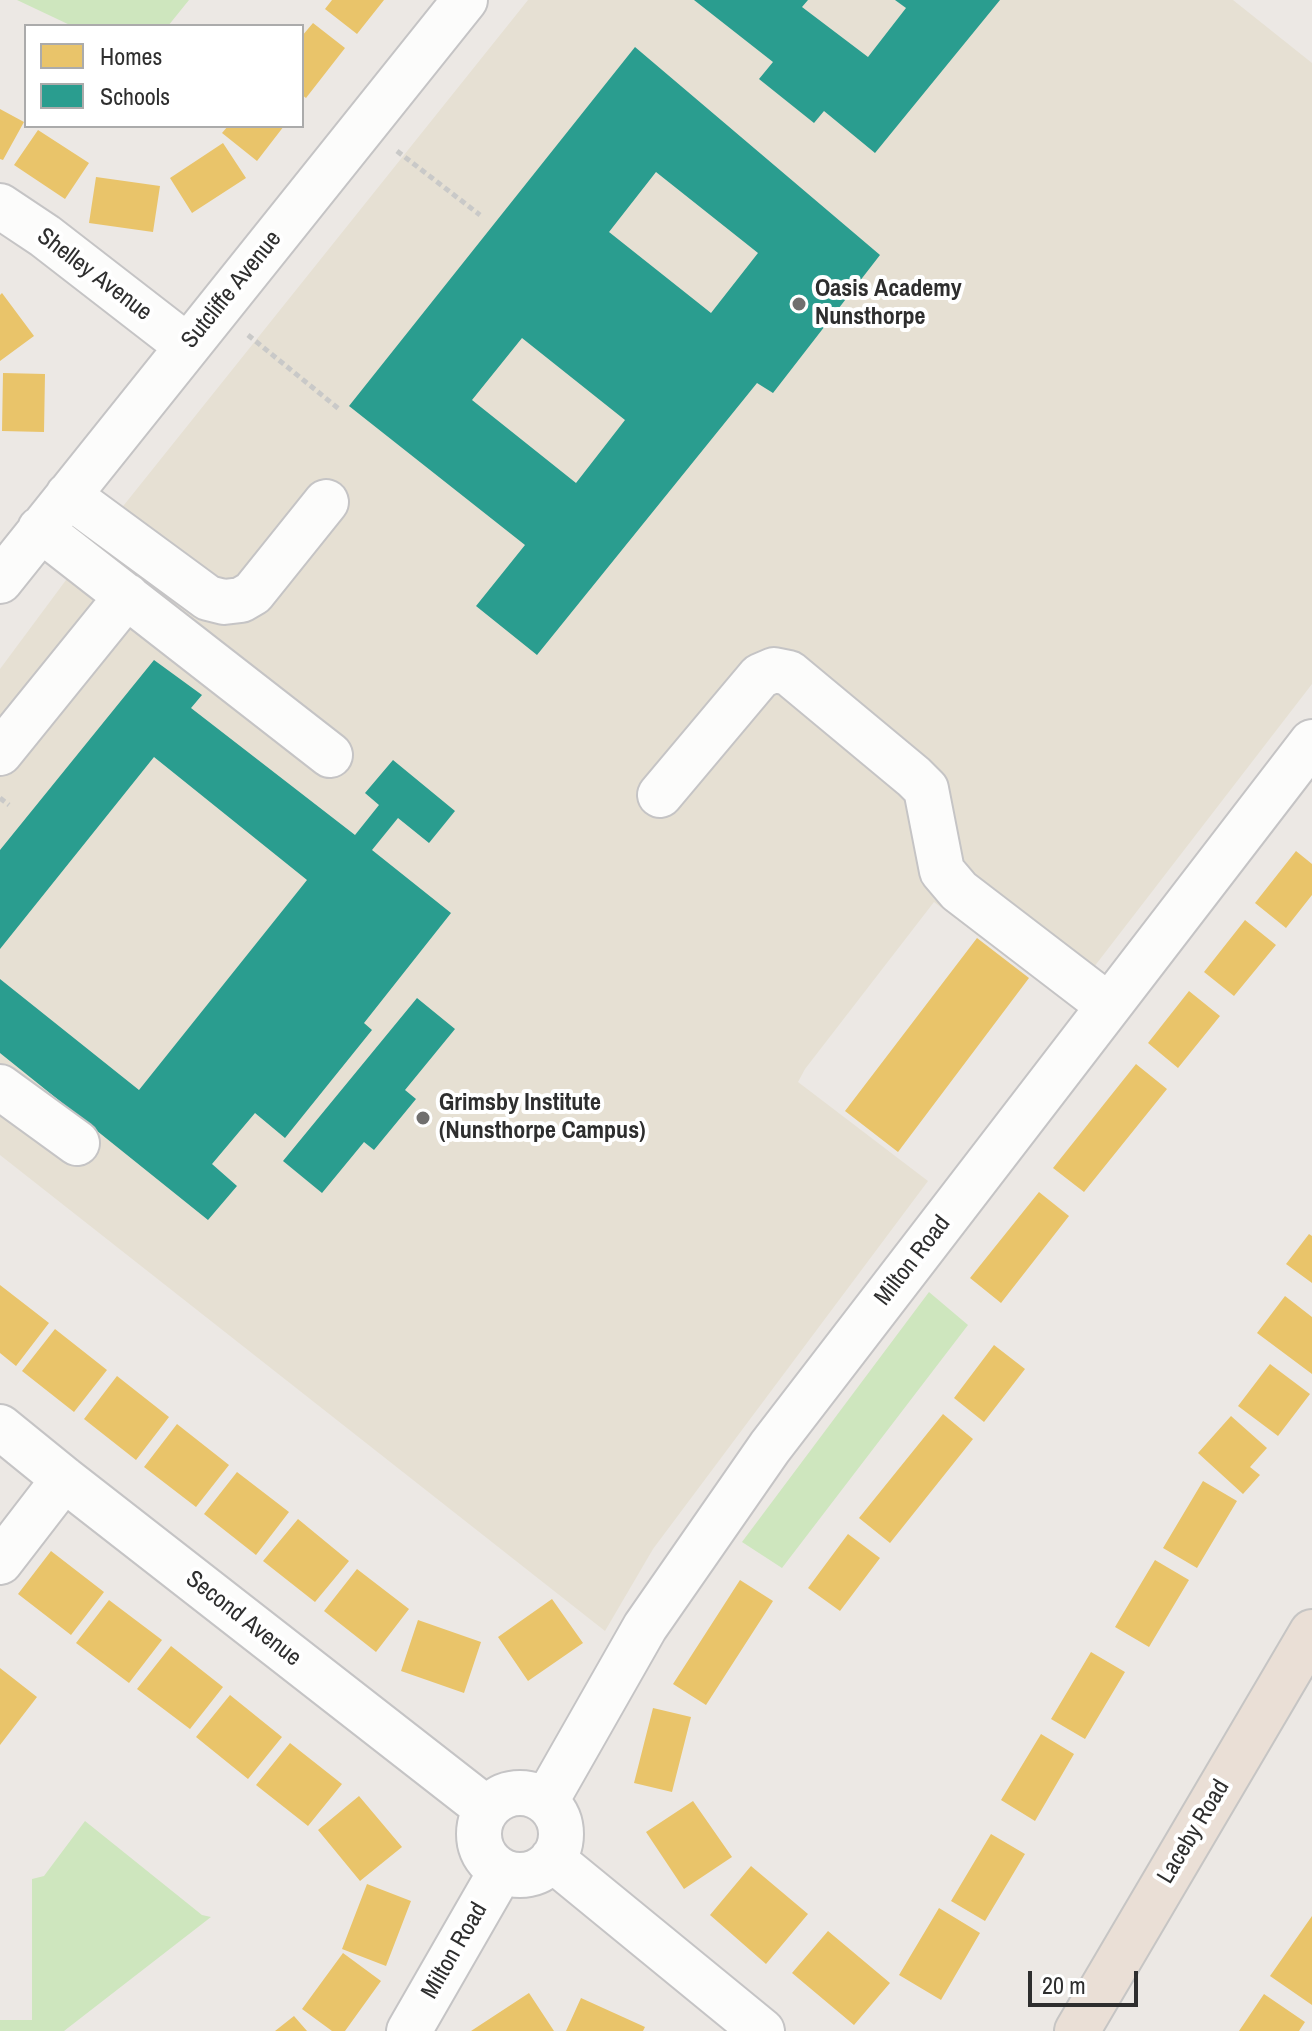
<!DOCTYPE html>
<html>
<head>
<meta charset="utf-8">
<style>
  body { margin:0 }
  #map { position:relative; width:1312px; height:2031px; overflow:hidden; background:#ece8e4; font-family:"Archivo Narrow",sans-serif }
  canvas { display:block }
  .legend { position:absolute; left:24px; top:24px; width:280px; height:104px; box-sizing:border-box; background:#fff; border:2px solid #ababab; margin:0; padding:10px 14px; list-style:none; font-size:24px; color:#2e2e2e }
  .legend li { display:flex; align-items:center; gap:16px; height:40px }
  .legend b { width:40px; border:2px solid #ababab }
  .scale { position:absolute; left:1028px; top:1971px; width:110px; height:36px; box-sizing:border-box; border:4px solid #2e2e2e; border-top:0; padding-left:10px; font-size:24px; line-height:28px; white-space:nowrap; color:#2e2e2e; -webkit-text-stroke:6px #fff; paint-order:stroke }
</style>
</head>
<body>
<div id="map">
<canvas width="1312" height="2031"></canvas>
<ul class="legend">
<li><b style="height:22px;background:#e9c46a"></b>Homes</li>
<li><b style="height:22px;background:#2a9d8f"></b>Schools</li>
</ul>
<div class="scale">20 m</div>
</div>
<script>
const context = document.querySelector('canvas').getContext('2d');
context.lineJoin = 'round';
function fillPath(path, color) { context.fillStyle = color; context.fill(path, 'evenodd'); }
const poly = rows => new Path2D(rows.map(r => 'M' + r).join(''));
function strokePath(path, color, width, dash) { context.strokeStyle = color; context.lineWidth = width; context.lineCap = dash ? 'butt' : 'round'; context.setLineDash(dash || []); context.stroke(path); }
function write(font, color, halo, rows, align = 'center') {
  context.font = font + ' "Archivo Narrow",sans-serif'; context.lineWidth = 8; context.setLineDash([]); context.textBaseline = 'middle'; context.strokeStyle = halo; context.fillStyle = color; for (const [text, x, y, turn = 0] of rows) {
    context.save(); context.translate(x, y); context.rotate((+turn || 0) * Math.PI / 180); context.textAlign = isNaN(turn) ? turn : align; if (halo) context.strokeText(text, 0, 0); context.fillText(text, 0, 0); context.restore();
  }
}
fillPath(poly([
  [528,0,1233,0,1312,63,1312,684,1067,1002,934,902,805,1069,798,1082,928,1181,653,1549,605,1631,0,1155,0,669,92,545]
]), '#e6e0d3');
fillPath(poly([
  [17,0,189,0,168,26,72,26],
  [929,1292,968,1325,782,1568,742,1542],
  [85,1821,202,1915,211,1917,64,2031,0,2031,0,2020,32,2020,32,1879,44,1876]
]), '#cee6be');
fillPath(poly([
  [332,0,384,0,357,34,325,9],
  [313,23,345,48,306,98,302,95,302,36],
  [0,109,24,122,3,160,0,159],
  [228,126,284,126,257,161,222,133],
  [38,130,89,163,65,199,14,165],
  [223,143,246,178,192,213,170,178],
  [96,177,160,186,153,232,89,223],
  [2,293,34,336,0,361,0,295],
  [3,373,45,374,44,432,2,431],
  [1296,851,1312,864,1312,895,1286,928,1255,903],
  [1245,920,1276,945,1234,996,1204,972],
  [977,938,1029,978,898,1152,845,1111],
  [1189,991,1220,1016,1178,1068,1148,1043],
  [1136,1064,1167,1089,1084,1192,1053,1168],
  [1039,1192,1069,1216,1001,1303,970,1278],
  [1309,1234,1312,1236,1312,1283,1286,1264],
  [0,1285,49,1323,16,1366,0,1353],
  [1285,1296,1312,1317,1312,1374,1257,1333],
  [55,1329,107,1370,74,1412,22,1371],
  [994,1345,1025,1369,984,1422,954,1398],
  [1270,1364,1310,1394,1278,1436,1238,1406],
  [117,1376,169,1417,136,1460,84,1419],
  [943,1414,973,1439,890,1543,859,1518],
  [1231,1416,1267,1448,1250,1467,1260,1475,1243,1494,1198,1453],
  [177,1424,229,1465,196,1507,144,1467],
  [237,1472,289,1512,256,1555,204,1514],
  [1203,1481,1237,1501,1197,1568,1163,1548],
  [298,1519,349,1561,315,1602,263,1561],
  [848,1534,880,1558,840,1611,808,1588],
  [51,1551,104,1592,71,1635,18,1594],
  [1155,1560,1189,1580,1149,1647,1115,1627],
  [357,1569,409,1609,376,1652,324,1611],
  [740,1580,773,1601,706,1705,673,1684],
  [552,1599,583,1643,528,1681,498,1637],
  [109,1600,162,1640,129,1683,76,1643],
  [418,1620,481,1642,464,1693,401,1671],
  [171,1646,223,1687,190,1729,137,1689],
  [1091,1652,1125,1672,1085,1739,1051,1719],
  [0,1668,37,1697,0,1745],
  [230,1695,282,1737,248,1779,196,1737],
  [653,1708,691,1717,672,1792,634,1783],
  [1041,1734,1074,1754,1035,1821,1001,1800],
  [290,1743,342,1784,308,1826,256,1785],
  [359,1796,402,1847,360,1881,318,1830],
  [693,1801,732,1857,684,1889,646,1832],
  [991,1834,1025,1854,985,1921,951,1901],
  [751,1866,808,1914,766,1964,710,1915],
  [367,1884,411,1901,386,1966,342,1949],
  [939,1908,980,1933,941,2000,899,1975],
  [1312,1916,1312,2005,1270,1976],
  [828,1931,890,1983,854,2025,792,1973],
  [343,1953,381,1981,345,2031,332,2031,302,2009],
  [529,1993,554,2031,471,2031],
  [1264,1994,1305,2022,1299,2031,1239,2031],
  [581,1998,645,2027,643,2031,566,2031],
  [294,2016,307,2031,275,2031]
]), '#e9c46a');
fillPath(poly([
  [694,0,808,0,802,7,868,57,906,8,895,0,1000,0,875,153,824,111,814,123,759,79,773,62],
  [635,47,880,255,773,393,757,383,537,655,476,606,525,545,349,406],
  [656,172,758,253,711,313,609,232],
  [522,338,625,420,576,483,472,400],
  [154,660,202,695,191,708,355,835,379,805,365,793,393,760,455,811,429,843,398,818,372,850,451,913,364,1023,372,1030,285,1138,255,1113,212,1164,237,1186,208,1220,0,1053,0,979,139,1090,307,880,154,757,0,949,0,850],
  [417,998,455,1029,405,1090,416,1099,374,1150,364,1142,322,1193,283,1161]
]), '#2a9d8f');
const minor = poly([
  [0,206,45,236,187,346],
  [68,495,208,598,224,602,241,600,253,593,326,502],
  [40,529,330,755],
  [0,581,465,0],
  [0,753,127,596],
  [660,795,760,676,774,670,789,673,914,777,926,789,942,871,959,891,1109,1006],
  [0,1087,77,1143],
  [0,1427,64,1479,487,1809],
  [0,1562,64,1479],
  '479 1834a41 41 0 1 1 82 0a41 41 0 1 1-82 0Z',
  [546,1801,645,1627,770,1447,1312,742],
  [552,1859,762,2031],
  [409,2031,501,1871]
]);
const highway = poly([
  [1077,2031,1312,1632]
]);
strokePath(minor, '#c5c4c5', 48);
strokePath(highway, '#c6c5c4', 48);
strokePath(poly([
  [397,151,480,215],
  [248,335,339,409],
  [0,798,9,805]
]), '#c9c9c8', 5, [6, 4]);
strokePath(minor, '#fcfcfb', 44);
strokePath(highway, '#eadfd6', 44);
for (const [x, y, r, color] of [
  [799,304,8,"#706f6e"],
  [423,1118,8,"#706f6e"]
]) { const dot = new Path2D(); dot.arc(x, y, r, 0, 2 * Math.PI); context.fillStyle = color; context.fill(dot); strokePath(dot, '#fff', 3); }
write('24px', '#2e2e2e', '#fff', [
  ["Shelley Avenue",94,275,37],
  ["Sutcliffe Avenue",232,290,-51],
  ["Milton Road",913,1261,-52],
  ["Second Avenue",243,1619,38],
  ["Laceby Road",1194,1832,-59],
  ["Milton Road",455,1951,-60]
]);
write('bold 24px', '#2e2e2e', '#fff', [
  ["Oasis Academy",815,290],
  ["Nunsthorpe",815,318],
  ["Grimsby Institute",439,1104],
  ["(Nunsthorpe Campus)",439,1132]
], 'left');
</script>
</body>
</html>
